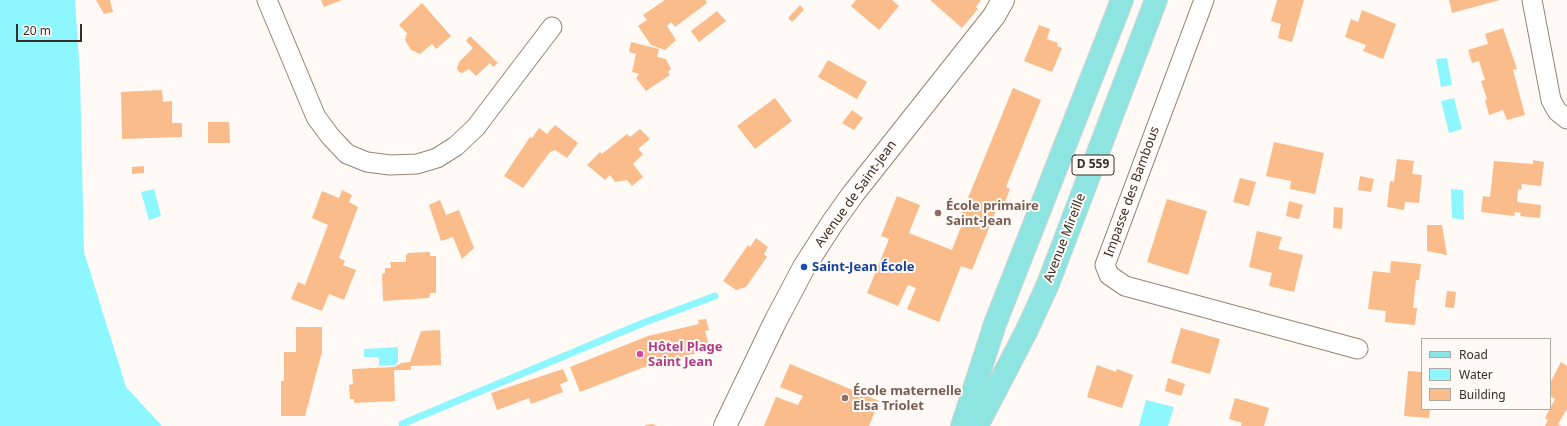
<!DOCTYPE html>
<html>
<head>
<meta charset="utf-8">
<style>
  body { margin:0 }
  #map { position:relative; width:1567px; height:426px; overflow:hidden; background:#fffaf6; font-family:"Noto Sans",sans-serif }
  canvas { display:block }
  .legend { position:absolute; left:1421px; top:338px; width:130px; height:72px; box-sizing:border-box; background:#fffaf6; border:1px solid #afa8a3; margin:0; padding:5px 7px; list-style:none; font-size:12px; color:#382e27 }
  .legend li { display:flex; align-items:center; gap:8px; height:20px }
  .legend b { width:20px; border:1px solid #afa8a3 }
  .scale { position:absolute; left:16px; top:24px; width:66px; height:18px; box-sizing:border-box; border:2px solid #382e27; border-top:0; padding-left:5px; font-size:12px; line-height:14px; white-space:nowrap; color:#382e27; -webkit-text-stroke:3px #fffaf6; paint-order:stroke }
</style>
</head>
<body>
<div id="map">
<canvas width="1567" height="426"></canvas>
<ul class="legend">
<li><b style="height:5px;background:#8ee4e1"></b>Road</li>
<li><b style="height:11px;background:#8ef6fe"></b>Water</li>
<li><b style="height:11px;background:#fabc8a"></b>Building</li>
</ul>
<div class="scale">20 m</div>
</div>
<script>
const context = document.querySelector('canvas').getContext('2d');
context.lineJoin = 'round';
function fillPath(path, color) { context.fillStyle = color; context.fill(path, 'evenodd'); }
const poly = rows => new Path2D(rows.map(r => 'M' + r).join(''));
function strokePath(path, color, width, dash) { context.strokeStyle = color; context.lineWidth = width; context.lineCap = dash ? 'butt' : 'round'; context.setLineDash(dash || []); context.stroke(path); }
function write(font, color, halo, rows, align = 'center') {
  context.font = font + ' "Noto Sans",sans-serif'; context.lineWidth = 4; context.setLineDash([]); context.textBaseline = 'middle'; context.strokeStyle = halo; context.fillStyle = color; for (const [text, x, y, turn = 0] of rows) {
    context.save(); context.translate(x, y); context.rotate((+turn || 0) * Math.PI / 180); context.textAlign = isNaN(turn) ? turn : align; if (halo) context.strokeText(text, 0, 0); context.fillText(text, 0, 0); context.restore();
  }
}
fillPath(poly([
  [0,0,75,0,80,75,84,252,126,387,162,426,0,426],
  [1447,58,1452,85,1441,87,1436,59],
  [1454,98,1462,129,1449,133,1441,101],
  [154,189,161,216,149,220,141,192],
  [1451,189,1463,190,1464,220,1452,218],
  [398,347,398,362,395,365,379,366,379,358,376,357,364,357,364,349],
  [1146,400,1174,407,1168,426,1139,426]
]), '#8ef6fe');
strokePath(poly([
  [402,424,643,323,715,296]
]), '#8ef6fe', 7);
fillPath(poly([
  [96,0,110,0,113,12,104,14],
  [321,0,342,0,324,7],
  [665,0,705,0,707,3,675,27,671,22,667,26,676,40,665,50,651,45,638,26,647,20,643,15],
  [856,0,892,0,899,6,879,30,851,6],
  [930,0,981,0,976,7,978,9,962,28],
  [1277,0,1304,0,1292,42,1278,38,1281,24,1271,21],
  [1449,0,1500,0,1452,13],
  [422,3,451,36,436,49,432,44,420,54,411,50,405,40,407,33,399,25],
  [800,5,804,10,792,22,788,18],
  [1362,10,1396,24,1383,59,1363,51,1366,45,1345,37,1351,19,1358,22],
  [717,11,726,21,699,42,691,31],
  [1039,25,1050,29,1047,39,1058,43,1057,46,1062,48,1052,72,1024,61],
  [1503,28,1517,69,1513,70,1525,115,1507,120,1503,110,1489,115,1485,100,1487,99,1481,81,1485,80,1479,61,1472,63,1468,50,1488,44,1485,34],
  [470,36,498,63,493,67,490,63,476,76,469,69,462,73,459,72,457,68,459,62,473,48,466,41],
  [631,42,659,49,657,57,666,59,671,69,668,72,670,75,646,91,636,78,639,74,632,72,636,54,629,52],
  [828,60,867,82,857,99,818,77],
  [1013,88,1041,100,1006,187,1010,189,1005,202,1000,201,972,270,961,266,939,322,907,309,916,288,908,285,898,306,867,293,889,239,881,236,897,196,920,205,909,233,952,250,961,227,957,225],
  [162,90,163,102,172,101,172,123,182,123,182,137,122,139,121,92],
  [775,98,792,121,755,149,737,126],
  [852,110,863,118,854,130,842,123],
  [208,122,229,122,230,143,208,143],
  [555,125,578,143,567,158,555,150,550,152,523,188,504,176,530,137,532,138,539,128,547,134],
  [640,129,650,139,638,149,643,154,633,164,643,177,632,186,627,180,615,182,610,175,605,180,587,165,600,152,602,154,627,134,630,137],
  [1274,142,1324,153,1315,194,1290,189,1291,181,1266,176],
  [1397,159,1414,161,1412,174,1422,175,1419,203,1405,202,1404,210,1387,207,1390,181,1394,182],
  [1533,160,1544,162,1541,186,1522,184,1521,190,1518,189,1517,202,1541,205,1540,218,1520,216,1521,213,1515,212,1514,216,1481,212,1483,196,1490,197,1494,161,1533,164],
  [144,166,144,173,132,174,132,167],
  [1360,176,1374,179,1371,192,1358,190],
  [1240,178,1256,182,1249,206,1233,202],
  [342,190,352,195,349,202,358,207,339,258,345,261,343,265,356,270,344,300,329,294,322,311,291,299,298,282,305,285,328,225,312,218,322,191,339,198],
  [1167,199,1207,211,1188,275,1147,262],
  [440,200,446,215,459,210,474,248,462,259,453,237,441,241,429,205],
  [1289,201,1303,205,1299,219,1286,216],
  [1334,207,1343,208,1342,229,1333,228],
  [1427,225,1442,225,1447,255,1427,251],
  [1257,231,1282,237,1278,249,1303,255,1294,292,1269,286,1272,273,1249,267],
  [756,238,768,247,764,254,767,257,746,287,736,290,723,281,748,245,750,247],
  [430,252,430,256,436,256,436,293,430,293,429,298,383,301,382,274,385,273,385,268,391,268,390,262,406,262,406,255,409,253],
  [1391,261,1421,264,1419,280,1416,280,1413,308,1417,308,1415,325,1385,322,1386,311,1368,309,1373,271,1390,273],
  [1447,291,1456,292,1454,308,1445,307],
  [706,319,709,330,705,331,710,350,655,363,580,392,570,367,648,336,699,324,698,320],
  [296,327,322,327,322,352,305,416,281,416,281,381,284,381,284,352,296,352],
  [1181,328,1220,339,1210,374,1171,363],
  [440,330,441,365,411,366,411,370,394,370,395,401,354,403,354,399,350,399,349,385,353,384,352,369,394,367,401,363,410,362,421,331],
  [1561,362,1567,366,1567,409,1558,424,1561,426,1545,426,1548,420,1545,418,1555,399,1550,396,1550,383],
  [790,364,879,401,869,426,764,426,776,397,798,405,803,396,780,387],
  [1097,365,1116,372,1117,369,1133,375,1122,408,1087,397],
  [563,369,568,381,560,384,563,392,531,404,529,398,497,410,491,393],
  [1408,371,1422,372,1422,409,1430,409,1429,418,1404,416],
  [1168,378,1185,384,1181,396,1165,391],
  [1235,398,1269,408,1264,426,1241,426,1242,423,1229,419],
  [652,424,657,426,645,426,645,425]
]), '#fabc8a');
const minor = poly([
  [267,0,316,117,330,136,347,154,367,162,390,165,417,164,437,158,456,146,476,127,552,27],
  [1204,0,1105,265,1109,275,1125,286,1358,349],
  [1532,0,1551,100,1557,111,1567,119]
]);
const tertiary = poly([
  [725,426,775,322,804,267,833,222,853,194,994,16,1003,0]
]);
const primary = poly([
  [962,426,995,324,1122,0],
  [977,426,1027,330,1048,284,1156,0]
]);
strokePath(minor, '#9a8372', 21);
strokePath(tertiary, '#9a8372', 24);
strokePath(primary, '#d7d5d4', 24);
strokePath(minor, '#fff', 19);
strokePath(tertiary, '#fff', 22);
strokePath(primary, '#8ee4e1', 22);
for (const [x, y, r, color] of [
  [938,213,4,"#8d6e63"],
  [804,267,4,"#1a4fb4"],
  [640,354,4,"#d1479c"],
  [845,398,4,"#8d6e63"]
]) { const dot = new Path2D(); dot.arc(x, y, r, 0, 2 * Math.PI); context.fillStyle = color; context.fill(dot); strokePath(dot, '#fffaf6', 1.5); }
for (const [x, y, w] of [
  [1093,165,42]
]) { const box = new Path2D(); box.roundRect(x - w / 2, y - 10, w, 20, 3); context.fillStyle = '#fffaf6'; context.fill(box); strokePath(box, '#382e27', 1); }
write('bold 12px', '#382e27', null, [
  ["D 559",1093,165]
]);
write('13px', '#382e27', '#fffaf6', [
  ["Impasse des Bambous",1132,192,-70],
  ["Avenue de Saint-Jean",856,194,-54],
  ["Avenue Mireille",1065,238,-69]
]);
write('bold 13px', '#785e54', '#fffaf6', [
  ["École primaire",946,206],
  ["Saint-Jean",946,221],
  ["École maternelle",853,391],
  ["Elsa Triolet",853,406]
], 'left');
write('bold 13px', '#164399', '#fffaf6', [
  ["Saint-Jean École",812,267]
], 'left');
write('bold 13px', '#b23c85', '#fffaf6', [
  ["Hôtel Plage",648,347],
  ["Saint Jean",648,362]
], 'left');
</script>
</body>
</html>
